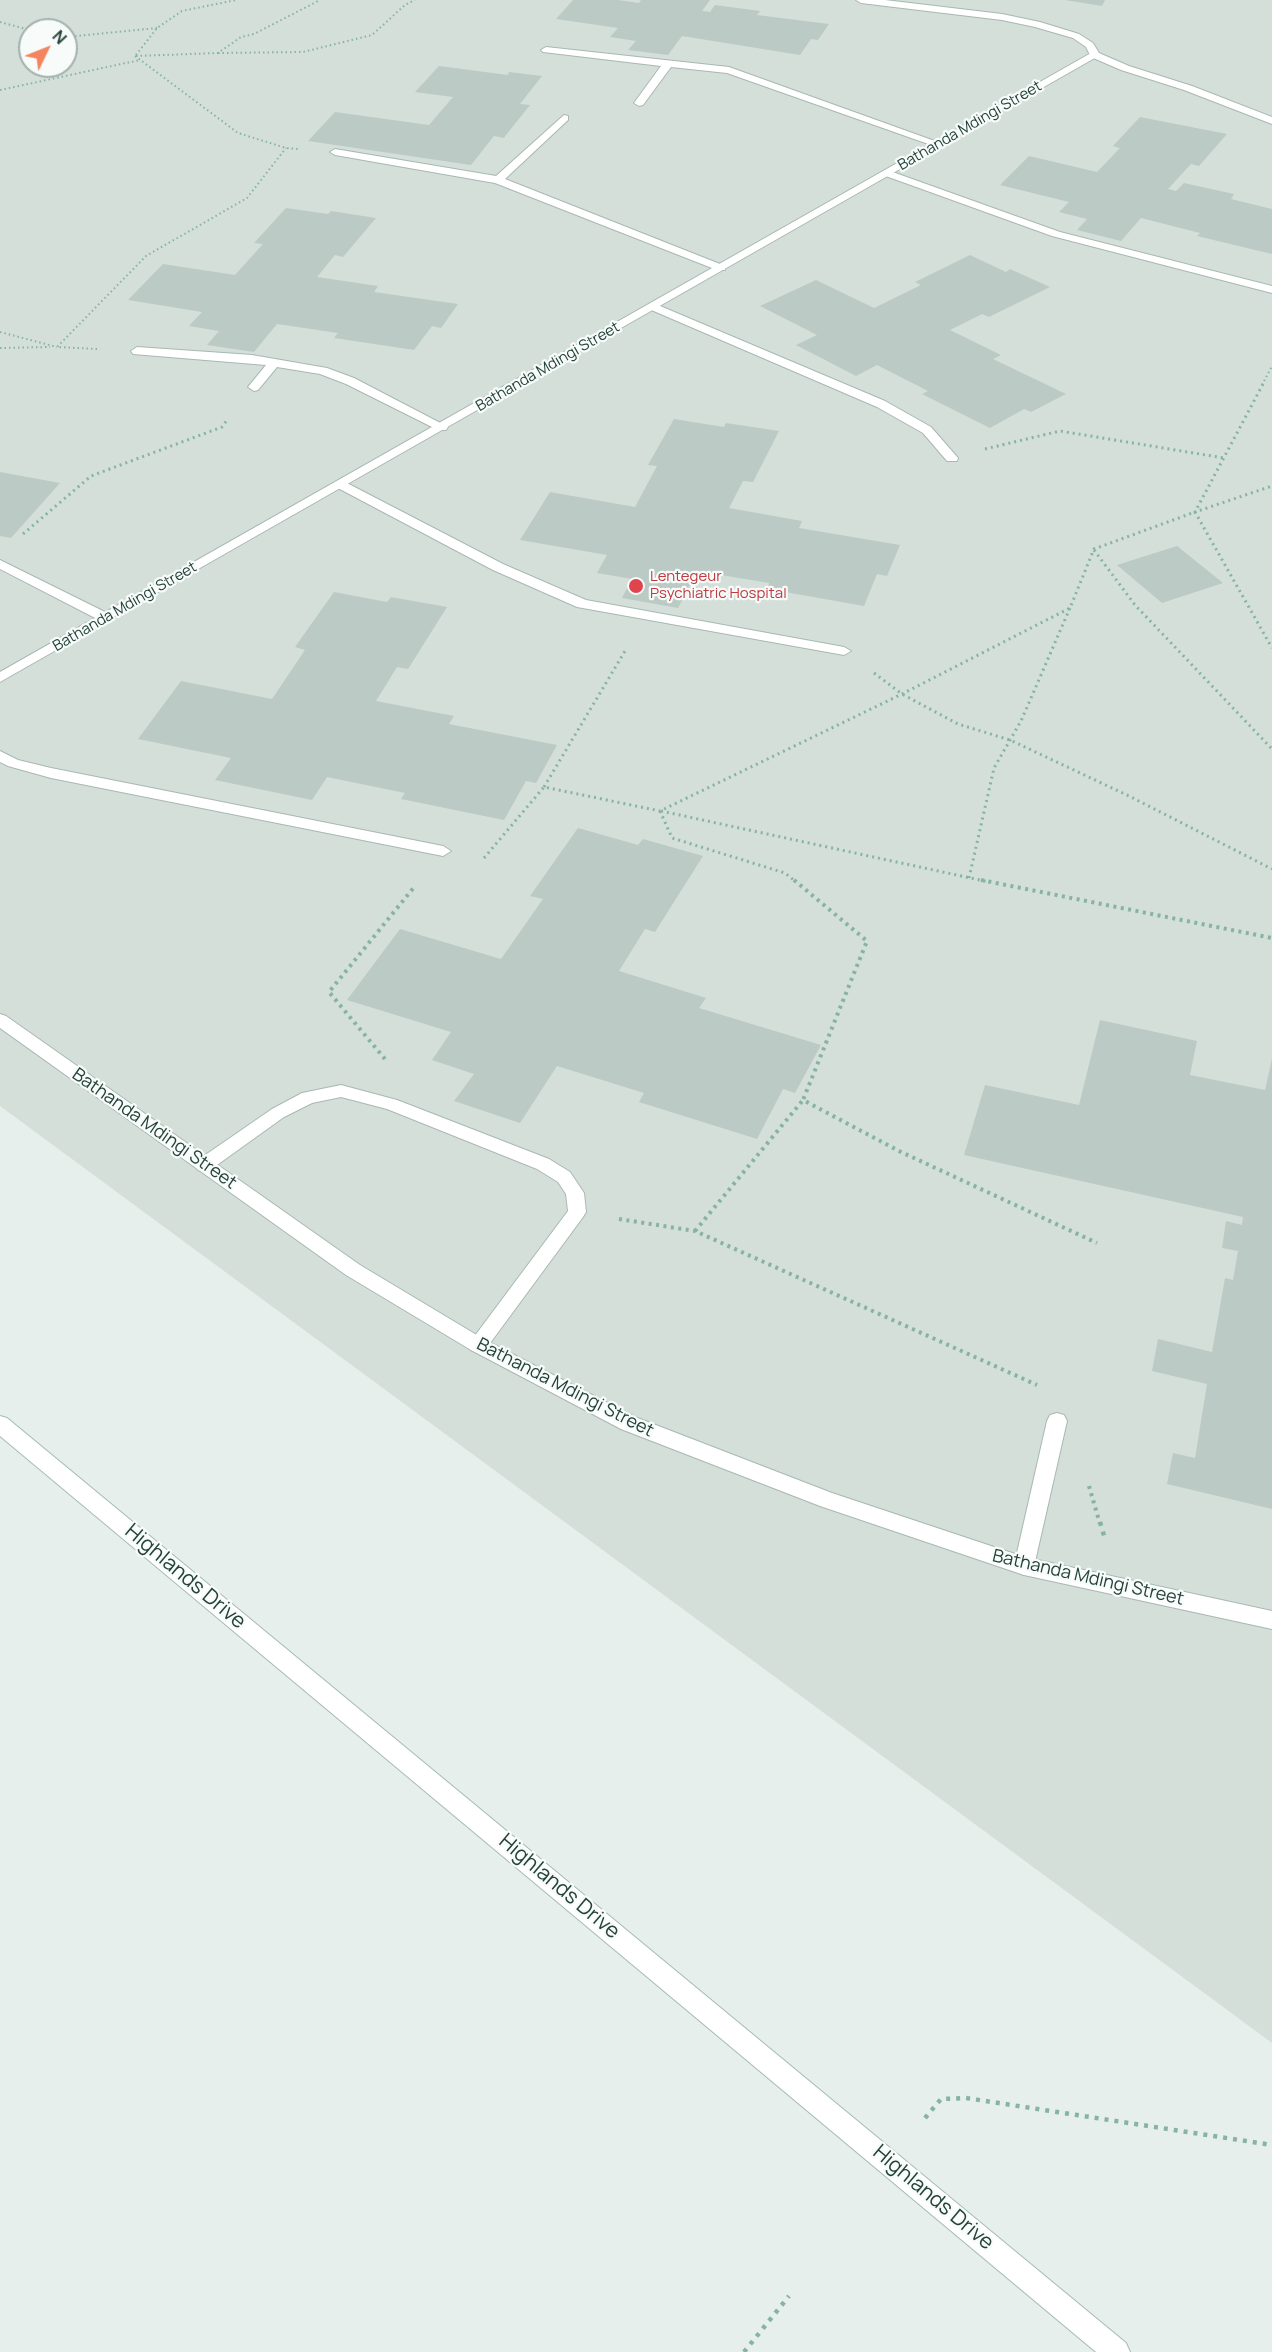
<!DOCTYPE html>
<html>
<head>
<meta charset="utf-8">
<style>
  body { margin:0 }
  #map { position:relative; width:1272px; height:2352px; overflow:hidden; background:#e6efeb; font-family:Manrope,sans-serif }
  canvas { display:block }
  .north { position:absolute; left:18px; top:18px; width:60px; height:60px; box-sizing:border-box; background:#f7fbf9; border:2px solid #a3b1ad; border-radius:50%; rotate:47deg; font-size:16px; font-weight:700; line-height:24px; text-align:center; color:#24423a }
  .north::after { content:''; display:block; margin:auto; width:21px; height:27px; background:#f4845f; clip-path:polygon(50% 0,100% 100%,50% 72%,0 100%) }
</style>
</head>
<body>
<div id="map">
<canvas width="1272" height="2352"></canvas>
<div class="north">N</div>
</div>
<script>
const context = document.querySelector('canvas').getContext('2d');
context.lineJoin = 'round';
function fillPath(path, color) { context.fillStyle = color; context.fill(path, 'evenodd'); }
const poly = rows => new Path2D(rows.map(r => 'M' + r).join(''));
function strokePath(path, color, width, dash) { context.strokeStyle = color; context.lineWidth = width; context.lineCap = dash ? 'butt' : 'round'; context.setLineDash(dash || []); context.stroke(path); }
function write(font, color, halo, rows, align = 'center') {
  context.font = font + ' Manrope,sans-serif'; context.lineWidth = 4.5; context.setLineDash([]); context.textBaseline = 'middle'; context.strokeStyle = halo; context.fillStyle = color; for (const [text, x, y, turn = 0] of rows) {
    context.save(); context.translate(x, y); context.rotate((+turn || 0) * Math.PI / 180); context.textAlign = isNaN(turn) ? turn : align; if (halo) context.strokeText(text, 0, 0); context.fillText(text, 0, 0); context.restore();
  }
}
fillPath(poly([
  [0,0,1272,0,1272,2043,0,1106],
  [30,30,66,30,66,66,30,66]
]), '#d4dfda');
fillPath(poly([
  [573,0,618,0,639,3,641,0,710,0,702,11,710,12,715,5,760,11,757,15,829,24,818,40,811,39,800,55,682,36,668,55,628,50,636,41,610,37,618,28,556,19],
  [1065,0,1105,0,1102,6],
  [439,66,508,75,509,72,542,76,520,104,530,105,506,135,504,138,494,136,471,165,308,141,335,112,429,125,453,97,415,92],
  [1140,117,1227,134,1199,166,1191,164,1168,189,1176,191,1184,183,1234,194,1231,199,1272,209,1272,254,1197,236,1200,233,1141,218,1121,241,1077,230,1087,219,1059,212,1069,202,1000,185,1029,156,1097,172,1120,148,1113,146],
  [286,208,328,214,331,211,376,218,343,257,335,255,317,277,378,286,374,292,458,304,441,328,432,326,414,350,334,338,338,333,277,324,254,352,207,345,219,331,189,326,202,312,128,300,163,264,235,275,263,244,254,243],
  [970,255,1006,272,1010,269,1050,287,989,317,982,314,950,330,1001,355,993,359,1066,394,1031,412,1024,409,990,428,922,394,928,391,877,365,856,376,796,345,817,335,760,306,816,280,874,308,921,285,915,282],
  [674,419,724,427,726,423,779,431,753,482,743,481,729,508,802,521,799,528,900,545,887,576,877,574,864,606,768,589,769,583,697,571,678,608,622,598,632,579,597,573,607,555,520,540,550,492,635,507,657,466,648,465],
  [0,472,60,483,11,538,0,536],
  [1177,546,1223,583,1162,603,1117,565],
  [334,592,387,602,391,597,447,607,408,669,397,667,376,701,454,716,449,724,557,745,536,783,526,781,504,820,401,799,405,793,327,777,312,800,215,780,231,758,138,739,181,681,272,699,305,650,295,647],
  [578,828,638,845,643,839,703,856,655,932,645,929,619,971,706,998,699,1008,821,1045,795,1093,783,1089,757,1139,639,1102,644,1093,557,1066,520,1123,454,1101,474,1074,432,1060,451,1032,347,1000,400,929,501,959,543,899,530,896],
  [1100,1020,1197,1041,1190,1075,1265,1090,1272,1059,1272,1509,1167,1484,1173,1453,1195,1458,1207,1384,1152,1371,1158,1339,1212,1352,1225,1278,1233,1280,1238,1251,1222,1248,1226,1221,1242,1225,1243,1217,964,1155,985,1085,1079,1105]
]), '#bbcac4');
const service = poly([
  [856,0,885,0,1002,14,1040,22,1079,34,1093,43,1099,53,1129,66,1192,86,1272,117,1272,124,1184,90,1121,70,1091,57,1086,47,1073,38,1035,27,1002,20,861,3,856,0],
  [546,47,729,67,943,144,934,146,727,73,671,67,643,105,639,106,634,103,661,66,543,52,541,50,546,47],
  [564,115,568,116,568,120,505,179,725,266,725,270,717,270,495,183,335,155,330,152,335,149,496,176,564,115],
  [887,170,1060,232,1272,286,1272,293,1052,236,883,175,883,171,887,170],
  [653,303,885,401,931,427,958,458,957,461,947,461,923,433,877,407,649,309,649,305,653,303],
  [137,347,252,355,327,368,354,378,448,427,446,430,438,430,346,384,320,374,277,367,258,390,254,391,248,387,266,365,133,354,131,351,137,347],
  [341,480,503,564,586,600,844,647,851,651,844,655,577,607,493,570,336,487,334,484,341,480],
  [0,560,111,615,113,618,106,622,101,621,0,569,0,560],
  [0,751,18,760,51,768,443,846,451,851,443,856,51,778,8,766,0,762,0,751],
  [341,1085,397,1100,549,1159,570,1172,584,1193,586,1212,583,1217,485,1350,478,1353,471,1350,468,1345,568,1211,566,1194,558,1182,537,1169,387,1109,341,1097,312,1103,284,1117,210,1170,204,1172,198,1170,195,1165,198,1160,272,1109,302,1093,341,1085],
  [1057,1413,1064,1415,1067,1421,1034,1566,1031,1572,1024,1575,1017,1572,1014,1566,1047,1421,1050,1415,1057,1413]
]);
const minor = poly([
  [1091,53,1100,55,0,682,0,672,1091,53],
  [0,1014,6,1016,360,1265,485,1340,635,1417,832,1493,1024,1557,1272,1611,1272,1629,1024,1575,820,1506,621,1429,471,1350,346,1275,0,1028,0,1014]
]);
const secondary = poly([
  [0,1416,7,1418,1126,2343,1130,2352,1096,2352,0,1436,0,1416]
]);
strokePath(service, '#a8b8b2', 2);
strokePath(minor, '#a8b8b2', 2);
strokePath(secondary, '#a4bbb3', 2);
strokePath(poly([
  [0,22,30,30],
  [66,37,157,28],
  [218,53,303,52,372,35,405,5,415,0],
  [136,55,157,28,182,11,236,0],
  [135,56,238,133,286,148,298,149],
  [136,56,218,53,241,37,254,34,320,0],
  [0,90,140,60],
  [0,332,57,347],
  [0,348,50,347],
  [97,349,57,347,146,256,247,198,286,148],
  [1262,385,1272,366]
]), '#86b3a5', 2, [1.5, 3]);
strokePath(poly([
  [1263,384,1195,512,1272,486],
  [985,449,1060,431,1224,458],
  [23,534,91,476,222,427,227,420],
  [1094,550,1135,605,1272,749],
  [874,673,902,694,958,724,1010,740,1129,796,1272,869],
  [544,787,625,651],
  [660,811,672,838,785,873,796,882],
  [661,811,989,882],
  [484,858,544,787,660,811,902,694,1070,608,1094,549,1195,512,1272,648],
  [969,878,994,768,1021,721,1070,608]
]), '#86b3a5', 3, [2, 4]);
strokePath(poly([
  [794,880,867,941,803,1100,899,1151,1097,1243],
  [981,880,1272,938],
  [385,1059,329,992,415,886],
  [619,1219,695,1231,1037,1385],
  [695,1231,803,1100],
  [1089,1486,1100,1524]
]), '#86b3a5', 4, [3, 4.5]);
strokePath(poly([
  [1100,1522,1105,1539],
  [925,2118,941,2099,966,2098,1272,2145],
  [744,2352,789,2296]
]), '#86b3a5', 4.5, [4, 6]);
fillPath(service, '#fff');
fillPath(minor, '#fff');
fillPath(secondary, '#fff');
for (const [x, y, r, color] of [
  [636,586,8,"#e0444e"]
]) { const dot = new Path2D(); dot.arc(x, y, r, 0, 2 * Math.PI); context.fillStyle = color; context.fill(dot); strokePath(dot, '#f7fbf9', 2); }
write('15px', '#24423a', '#f7fbf9', [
  ["Bathanda Mdingi Street",970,126,-30],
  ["Bathanda Mdingi Street",548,367,-30],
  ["Bathanda Mdingi Street",125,607,-30]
]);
write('15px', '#be3a42', '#f7fbf9', [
  ["Lentegeur",650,577],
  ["Psychiatric Hospital",650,594]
], 'left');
write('18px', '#24423a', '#f7fbf9', [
  ["Bathanda Mdingi Street",154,1129,35],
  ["Bathanda Mdingi Street",565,1388,27],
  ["Bathanda Mdingi Street",1088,1578,13]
]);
write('21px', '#24423a', '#f7fbf9', [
  ["Highlands Drive",185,1577,40],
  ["Highlands Drive",559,1887,40],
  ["Highlands Drive",933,2198,40]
]);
</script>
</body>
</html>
